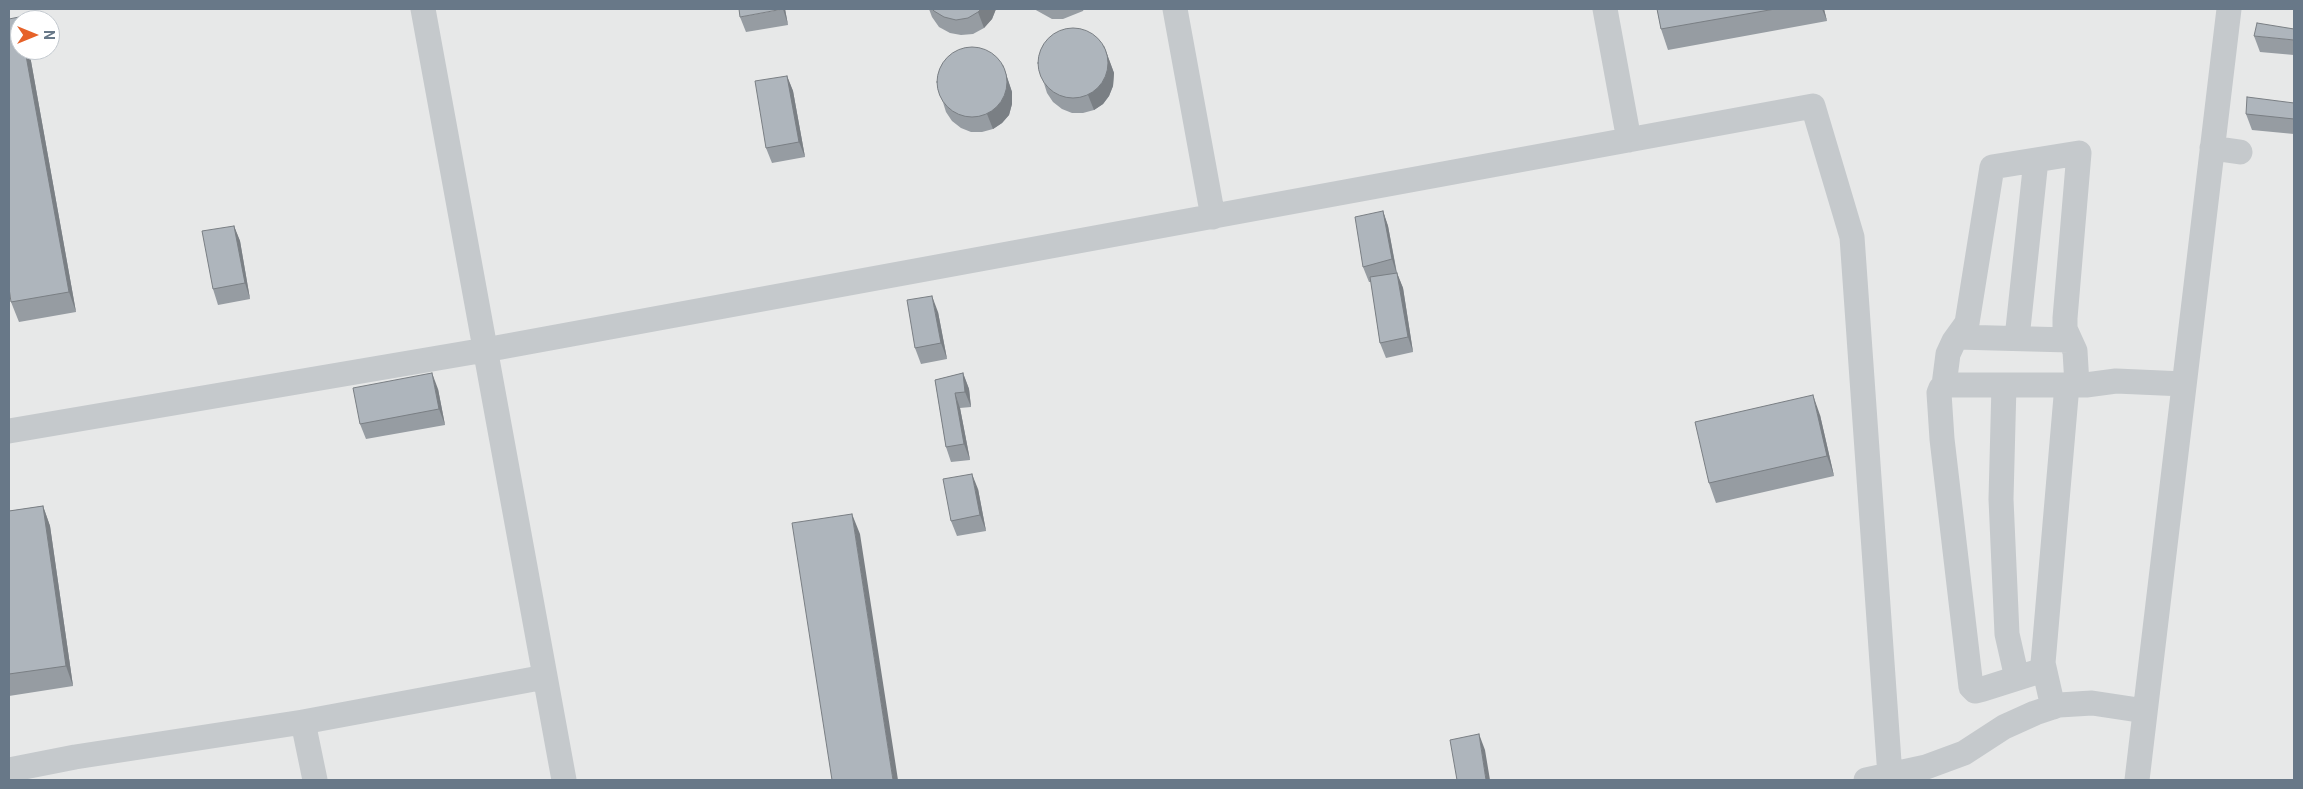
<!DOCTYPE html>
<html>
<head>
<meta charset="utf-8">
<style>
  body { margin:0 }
  #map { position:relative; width:2303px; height:789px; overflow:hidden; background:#f9f9f7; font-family:Roboto,sans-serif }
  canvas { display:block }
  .frame { position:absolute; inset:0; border:10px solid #687888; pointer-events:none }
  .north { position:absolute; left:10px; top:10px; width:50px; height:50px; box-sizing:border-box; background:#fff; border:1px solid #c3c9cf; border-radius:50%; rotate:90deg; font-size:14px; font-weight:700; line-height:20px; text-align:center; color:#687888 }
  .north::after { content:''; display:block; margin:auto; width:18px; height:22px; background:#e66229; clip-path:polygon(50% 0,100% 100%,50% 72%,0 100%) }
</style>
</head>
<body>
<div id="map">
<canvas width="2303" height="789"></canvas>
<div class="frame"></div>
<div class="north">N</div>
</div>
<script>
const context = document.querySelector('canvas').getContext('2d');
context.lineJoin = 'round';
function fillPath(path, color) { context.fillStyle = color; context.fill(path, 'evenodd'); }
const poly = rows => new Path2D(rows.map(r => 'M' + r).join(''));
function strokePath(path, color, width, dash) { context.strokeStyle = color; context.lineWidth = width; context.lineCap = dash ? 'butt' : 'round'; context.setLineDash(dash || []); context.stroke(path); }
fillPath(poly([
  [9,9,2294,9,2294,780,9,780],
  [20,20,50,20,50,50,20,50]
]), '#e7e8e8');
strokePath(poly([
  [423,9,564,780],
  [1175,9,1213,217],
  [1605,9,1629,140],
  [2212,148,2240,152],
  [1957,337,2069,340],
  [2017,338,2036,160],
  [1944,385,1948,354,1954,341,1967,323,1992,167,2079,153,2065,318,2065,329,2075,351,2077,385],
  [2004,385,2001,499,2007,634,2017,678],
  [9,431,485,350,1813,106,1852,237,1890,776],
  [2043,670,1983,689,1975,691,1971,687,1942,439,1939,393,1941,388,1944,385,2086,385,2116,381,2184,384],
  [2053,707,2043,663,2067,385],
  [303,722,315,780],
  [9,770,75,757,303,722,545,677],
  [1866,780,1926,767,1964,753,2004,727,2035,713,2059,705,2092,703,2145,711],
  [2137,780,2229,9]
]), '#c5c9cc', 25);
fillPath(poly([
  [785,9,788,25,746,32,740,17],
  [929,9,996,9,992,19,984,28,973,34,961,35,950,33,939,27,932,17],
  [1034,9,1084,9,1083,11,1063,19,1052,19],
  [1657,9,1824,9,1827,21,1668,50,1661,29],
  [2254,36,2294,40,2294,55,2260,52],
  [1104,46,1114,73,1113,86,1109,96,1103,104,1094,110,1083,113,1072,113,1062,109,1053,102,1047,93,1042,77],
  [20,50,29,50,76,312,19,322,11,302],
  [1003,65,1012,92,1012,104,1009,115,1002,123,993,129,982,132,971,132,961,128,952,121,946,112,941,96],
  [787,76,793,91,805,157,772,163,766,148],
  [2294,103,2294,134,2252,130,2246,114],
  [1383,211,1388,226,1397,273,1403,288,1413,352,1386,358,1380,343,1371,282,1369,282,1363,267],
  [234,226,240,241,250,299,218,305,213,289],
  [938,312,947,359,921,364,915,348],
  [963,373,969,389,971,407,960,408,970,460,951,462,946,447,935,380],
  [438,389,445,425,366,439,360,424],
  [1820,415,1834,476,1716,503,1709,483],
  [978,489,986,531,957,536,951,521],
  [43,506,50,526,73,686,9,696,9,511]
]), '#969ca2');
fillPath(poly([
  [783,9,785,9,788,25],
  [981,9,996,9,992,19,984,28,978,12],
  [1822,9,1824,9,1827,21],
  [1104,46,1114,73,1113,86,1109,96,1103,104,1094,110,1088,95],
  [25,50,29,50,76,312,69,292],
  [1003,65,1012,92,1012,104,1009,115,1002,123,993,129,987,114],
  [787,76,793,91,805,157,799,142],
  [1383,211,1388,226,1397,275,1392,259],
  [234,226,240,241,250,299,245,283],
  [1397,273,1403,288,1413,352,1408,337],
  [932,296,938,312,947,359,941,343],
  [432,373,438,389,445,425,439,409],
  [963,373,969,389,971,407,965,392],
  [955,393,960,408,970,460,964,444],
  [1813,395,1820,415,1834,476,1827,456],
  [972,474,978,489,986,531,980,515],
  [43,506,50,526,73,686,66,666],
  [852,514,860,534,898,780,893,780],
  [1479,734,1485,750,1490,780,1486,780]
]), '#7a7f84');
const building = poly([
  [739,9,783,9,740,17,739,9],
  [932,9,981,9,978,12,968,18,956,20,944,17,934,11,932,9],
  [1657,9,1775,9,1661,29,1657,9],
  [19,17,20,23,20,50,25,50,69,292,11,302,9,288,9,19,19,17],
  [2257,23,2294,29,2294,40,2254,36,2257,23],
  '1038 63a35 35 0 1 1 70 0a35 35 0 1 1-70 0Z',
  '937 82a35 35 0 1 1 70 0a35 35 0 1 1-70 0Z',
  [787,76,799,142,766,148,755,81,787,76],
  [2247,97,2294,103,2294,119,2246,114,2247,97],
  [1383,211,1392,259,1363,267,1355,217,1383,211],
  [234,226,245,283,213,289,202,231,234,226],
  [1397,273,1408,337,1380,343,1370,277,1397,273],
  [932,296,941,343,915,348,907,300,932,296],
  [432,373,439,409,360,424,353,388,432,373],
  [963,373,965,392,955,393,964,444,946,447,935,380,963,373],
  [1813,395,1827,456,1709,483,1695,422,1813,395],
  [972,474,980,515,951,521,943,479,972,474],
  [43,506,66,666,9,674,9,511,43,506],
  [852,514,893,780,832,780,792,523,852,514],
  [1479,734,1486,780,1457,780,1450,740,1479,734]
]);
fillPath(building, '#aeb5bc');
strokePath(building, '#7a7f84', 1);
</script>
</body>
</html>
